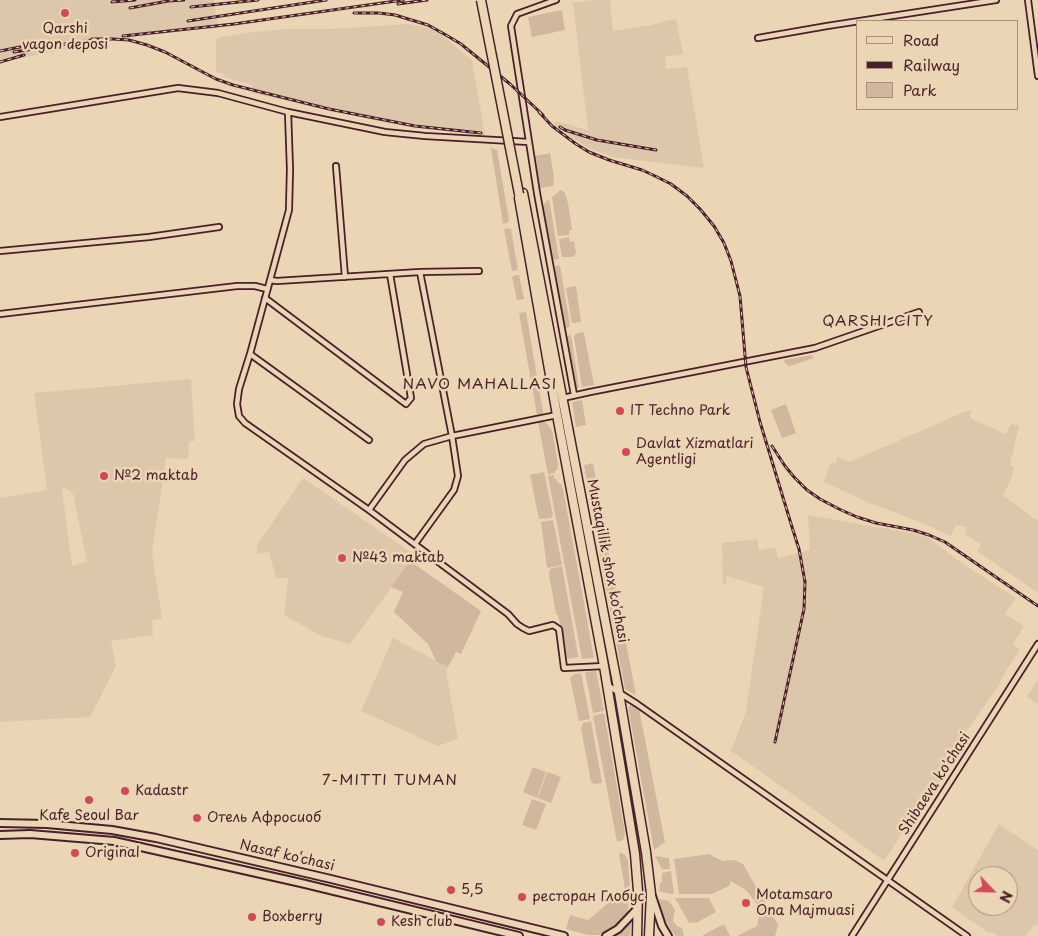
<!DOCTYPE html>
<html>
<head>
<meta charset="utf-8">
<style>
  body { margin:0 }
  #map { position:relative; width:1038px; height:936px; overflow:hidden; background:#ead6b4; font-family:"Playpen Sans",sans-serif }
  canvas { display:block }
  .legend { position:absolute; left:856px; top:20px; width:162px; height:90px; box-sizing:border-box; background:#ead6b4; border:1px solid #aa8d7d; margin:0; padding:6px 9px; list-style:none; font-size:15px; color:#4a1f2b }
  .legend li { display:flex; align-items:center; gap:10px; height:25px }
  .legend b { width:25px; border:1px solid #aa8d7d }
  .north { position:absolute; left:968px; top:866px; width:50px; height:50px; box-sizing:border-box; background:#ead6b4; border:1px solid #aa8d7d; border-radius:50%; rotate:114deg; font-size:14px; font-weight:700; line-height:20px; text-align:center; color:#4a1f2b }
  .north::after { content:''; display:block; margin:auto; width:18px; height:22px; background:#d1495b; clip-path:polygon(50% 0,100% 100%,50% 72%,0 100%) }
</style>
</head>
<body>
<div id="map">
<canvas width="1038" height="936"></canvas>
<ul class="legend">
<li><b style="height:6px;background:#ead6b4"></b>Road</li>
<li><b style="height:6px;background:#4a1f2b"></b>Railway</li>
<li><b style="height:14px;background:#cfb89e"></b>Park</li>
</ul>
<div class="north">N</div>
</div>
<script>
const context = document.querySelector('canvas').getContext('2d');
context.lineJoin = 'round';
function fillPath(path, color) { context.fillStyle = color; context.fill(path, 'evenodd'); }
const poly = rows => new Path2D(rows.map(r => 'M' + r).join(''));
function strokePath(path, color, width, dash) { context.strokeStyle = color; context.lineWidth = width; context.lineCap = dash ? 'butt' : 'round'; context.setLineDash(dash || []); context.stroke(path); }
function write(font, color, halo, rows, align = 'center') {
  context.font = font + ' "Playpen Sans",sans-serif'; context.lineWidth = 5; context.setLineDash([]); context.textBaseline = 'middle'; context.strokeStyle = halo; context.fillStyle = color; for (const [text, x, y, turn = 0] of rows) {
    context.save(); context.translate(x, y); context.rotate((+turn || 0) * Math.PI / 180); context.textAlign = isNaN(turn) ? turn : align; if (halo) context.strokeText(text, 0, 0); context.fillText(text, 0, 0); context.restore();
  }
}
fillPath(poly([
  [0,0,214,0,218,28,145,35,0,62],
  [594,0,610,0,613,31,645,26,676,19,683,54,665,57,666,69,687,67,704,168,612,157,586,147,554,125,555,121,588,130,573,3],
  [409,24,435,29,472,60,485,135,424,129,382,122,251,93,252,85,223,77,224,74,216,72,216,39,220,37,254,32,286,29,328,29],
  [191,379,195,441,189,441,188,459,166,458,152,553,162,618,152,620,153,635,111,641,116,666,90,717,0,722,0,498,47,490,34,393],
  [65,488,73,494,87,562,72,566,62,489],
  [966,411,971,411,970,418,1006,434,1011,424,1019,426,1010,465,1014,466,1012,477,1003,495,1038,521,1038,593,977,551,981,545,965,534,967,527,956,525,951,536,918,521,869,503,824,482,831,462,835,464,838,457,850,462],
  [303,478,415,555,350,644,321,636,284,615,288,578,276,578,269,552,257,554,257,545],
  [808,515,917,534,930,539,963,564,1016,598,1005,614,1024,626,1013,644,1020,649,1000,681,1001,683,972,723,946,764,949,770,933,793,929,792,884,861,813,809,730,750,735,741,746,711,764,587,726,576,726,583,723,584,722,543,757,539,759,550,775,547,778,558,810,550],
  [393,638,448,667,446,671,458,739,438,746,361,711],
  [1038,679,1038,704,1027,697],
  [999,824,1038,850,1038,926,1034,925,1026,936,998,936,992,932,989,933,952,907],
  [978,876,1008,876,1008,906,978,906]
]), '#ddc7aa');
fillPath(poly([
  [562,10,565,30,532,37,528,17],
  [491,148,497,150,509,220,507,223,503,224],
  [550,153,554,178,553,186,540,188,535,156],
  [561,190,565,193,568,203,572,230,569,231,569,235,558,236,552,197],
  [549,199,559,259,553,260,551,258,542,210,543,205],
  [509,228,511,229,518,270,512,271,504,229],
  [569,237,570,242,574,241,576,253,573,257,562,257,559,239],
  [558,265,560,266,570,325,569,327,565,328,564,328,554,269,555,266],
  [516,275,519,275,524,299,517,300,512,277],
  [576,286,581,322,572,323,566,288],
  [526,312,543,412,542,414,537,415,519,313],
  [582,332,584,333,594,385,582,387,574,337,575,334],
  [569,335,571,335,579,388,575,388,566,337],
  [812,355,814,358,790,366,789,366,785,363,784,360],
  [582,400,586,425,576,427,572,402],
  [786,404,796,433,782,438,771,410],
  [541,421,545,422,552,430,558,464,557,470,555,471,555,473,548,474,538,422],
  [593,463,612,570,603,573,584,465],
  [544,472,553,516,551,518,539,519,530,475],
  [554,475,554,479,556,479,558,483,560,483,563,489,594,658,582,659,548,476],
  [553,520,562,565,547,568,541,522],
  [410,561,481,611,461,654,456,652,448,667,436,661,428,644,394,612,403,592,391,587],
  [562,566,578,655,578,657,568,659,567,657,558,615,556,614,549,575,550,569],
  [613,576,636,695,625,689,604,578],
  [596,671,604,711,593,713,585,672],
  [581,673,590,719,579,721,570,678,575,674],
  [630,705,639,709,665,842,654,850,628,707],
  [604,713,625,833,623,840,617,842,593,716],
  [591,721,602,783,594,784,591,782,581,728,583,723],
  [533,767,546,772,537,798,523,792],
  [547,772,561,777,551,803,538,798],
  [532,799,546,804,536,830,522,825],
  [619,853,621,853,625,855,628,861,630,889,625,889],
  [710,854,712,856,723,861,734,860,743,864,778,925,775,936,737,936,757,926,759,916,757,904,747,891,731,881,729,886,712,894,679,894,674,859],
  [655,856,669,858,670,869,662,869],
  [671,871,674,894,671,894,659,891,660,883,662,882,662,873],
  [623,893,629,893,628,910,623,919,616,928,607,933,599,935,588,935,566,929,570,915,588,920,617,896],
  [675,898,709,898,716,912,696,923,694,922,689,923],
  [659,899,669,901,675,910,673,921,677,926,682,928,684,936,675,936,664,919],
  [631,920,630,936,614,936,621,932],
  [724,924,730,936,703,936,703,935]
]), '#cfb89e');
const minor = poly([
  [556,0,517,14,511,26,537,193,574,395],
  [1028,0,1038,76],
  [758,38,827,26,996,0],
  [288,112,290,169,289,210,250,354,239,389,237,404,239,416,245,423,369,510,508,614,517,624,523,628,529,631,553,625,559,629,564,668,604,666],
  [0,117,178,88,218,93,288,112,385,132,425,136,529,142],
  [336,166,345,277],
  [0,251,149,237,219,227],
  [270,280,277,281,420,272,479,271],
  [265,298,406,404,411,398,390,274],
  [0,314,237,286,255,286,267,289],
  [250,354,369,440],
  [563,398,590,392,815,348,919,312],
  [369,510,405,460,424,444,452,436,557,415],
  [415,544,454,490,458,476,452,436,420,272],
  [607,685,637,704,967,936],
  [852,936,1038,644]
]);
const secondary = poly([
  [0,823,47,824,112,830,156,838,331,879,564,936],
  [0,835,30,834,114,841,301,883,519,936],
  [652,896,662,926,668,936],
  [606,936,618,929,637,909]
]);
const primary = poly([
  [523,193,619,693,646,852,651,894,649,936],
  [519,198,557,415,604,666,635,854,638,891,637,936]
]);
strokePath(minor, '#4a1f2b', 8);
strokePath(secondary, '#4a1f2b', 10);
strokePath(primary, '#4a1f2b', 11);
strokePath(minor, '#ead6b4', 4.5);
strokePath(secondary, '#ead6b4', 6);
strokePath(primary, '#ead6b4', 8);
const rail = poly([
  [112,2,135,0],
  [398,4,427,0],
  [191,7,258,0],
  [130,8,168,1,184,0],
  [354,13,379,13,395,15,428,25,446,35,461,44,510,84,543,115],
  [188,21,326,0],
  [123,36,234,24,403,0],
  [92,39,113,39,129,40,147,45,165,52,216,79,233,85,329,109,415,126,481,133],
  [0,51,20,47],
  [14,52,98,39],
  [0,62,24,55],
  [539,112,552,126,576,144,589,152,609,160,642,170,655,176,671,184,687,196,700,209,714,226,724,243,731,261,740,296,746,367,760,422,792,527,799,549,805,582,804,609,775,742],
  [560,127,565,130,597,140,656,150],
  [772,446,785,466,794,477,807,490,820,499,839,509,857,517,876,523,913,530,929,535,945,542,1038,606]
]);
strokePath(rail, '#4a1f2b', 3);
strokePath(rail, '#ead6b4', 1, [4]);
const primaryBridge = poly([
  [481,0,519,194]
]);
strokePath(primaryBridge, '#4a1f2b', 11, []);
strokePath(primaryBridge, '#ead6b4', 8);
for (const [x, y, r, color] of [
  [65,13,5,"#d1495b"],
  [620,411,5,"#d1495b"],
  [626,452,5,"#d1495b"],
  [104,476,5,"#d1495b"],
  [342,558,5,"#d1495b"],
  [125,791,5,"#d1495b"],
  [89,800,5,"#d1495b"],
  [197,818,5,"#d1495b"],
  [75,853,5,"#d1495b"],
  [451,890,5,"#d1495b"],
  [522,897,5,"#d1495b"],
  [746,903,5,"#d1495b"],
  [252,917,5,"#d1495b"],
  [381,922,5,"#d1495b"]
]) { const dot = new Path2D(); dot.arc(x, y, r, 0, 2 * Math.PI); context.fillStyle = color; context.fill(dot); strokePath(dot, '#ead6b4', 2); }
write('14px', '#4a1f2b', '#ead6b4', [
  ["Qarshi",65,29,"center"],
  ["vagon deposi",65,45,"center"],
  ["IT Techno Park",630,411],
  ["Davlat Xizmatlari",636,444],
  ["Agentligi",636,460],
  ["№2 maktab",114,476],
  ["№43 maktab",352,558],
  ["Kadastr",135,791],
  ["Kafe Seoul Bar",89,816,"center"],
  ["Отель Афросиоб",207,818],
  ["Original",85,853],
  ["5,5",461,890],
  ["Motamsaro",756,895],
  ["Ona Majmuasi",756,911],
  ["ресторан Глобус",532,897],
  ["Boxberry",262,917],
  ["Kesh club",391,922]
], 'left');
write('14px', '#4a1f2b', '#ead6b4', [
  ["Mustaqillik shox ko'chasi",607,561,79],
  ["Shibaeva ko'chasi",935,784,-57],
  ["Nasaf ko‘chasi",287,856,13]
]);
context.letterSpacing = '1px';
write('15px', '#4a1f2b', '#ead6b4', [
  ["QARSHI CITY",878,322],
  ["NAVO MAHALLASI",480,385],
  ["7-MITTI TUMAN",390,781]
]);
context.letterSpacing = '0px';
</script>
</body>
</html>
